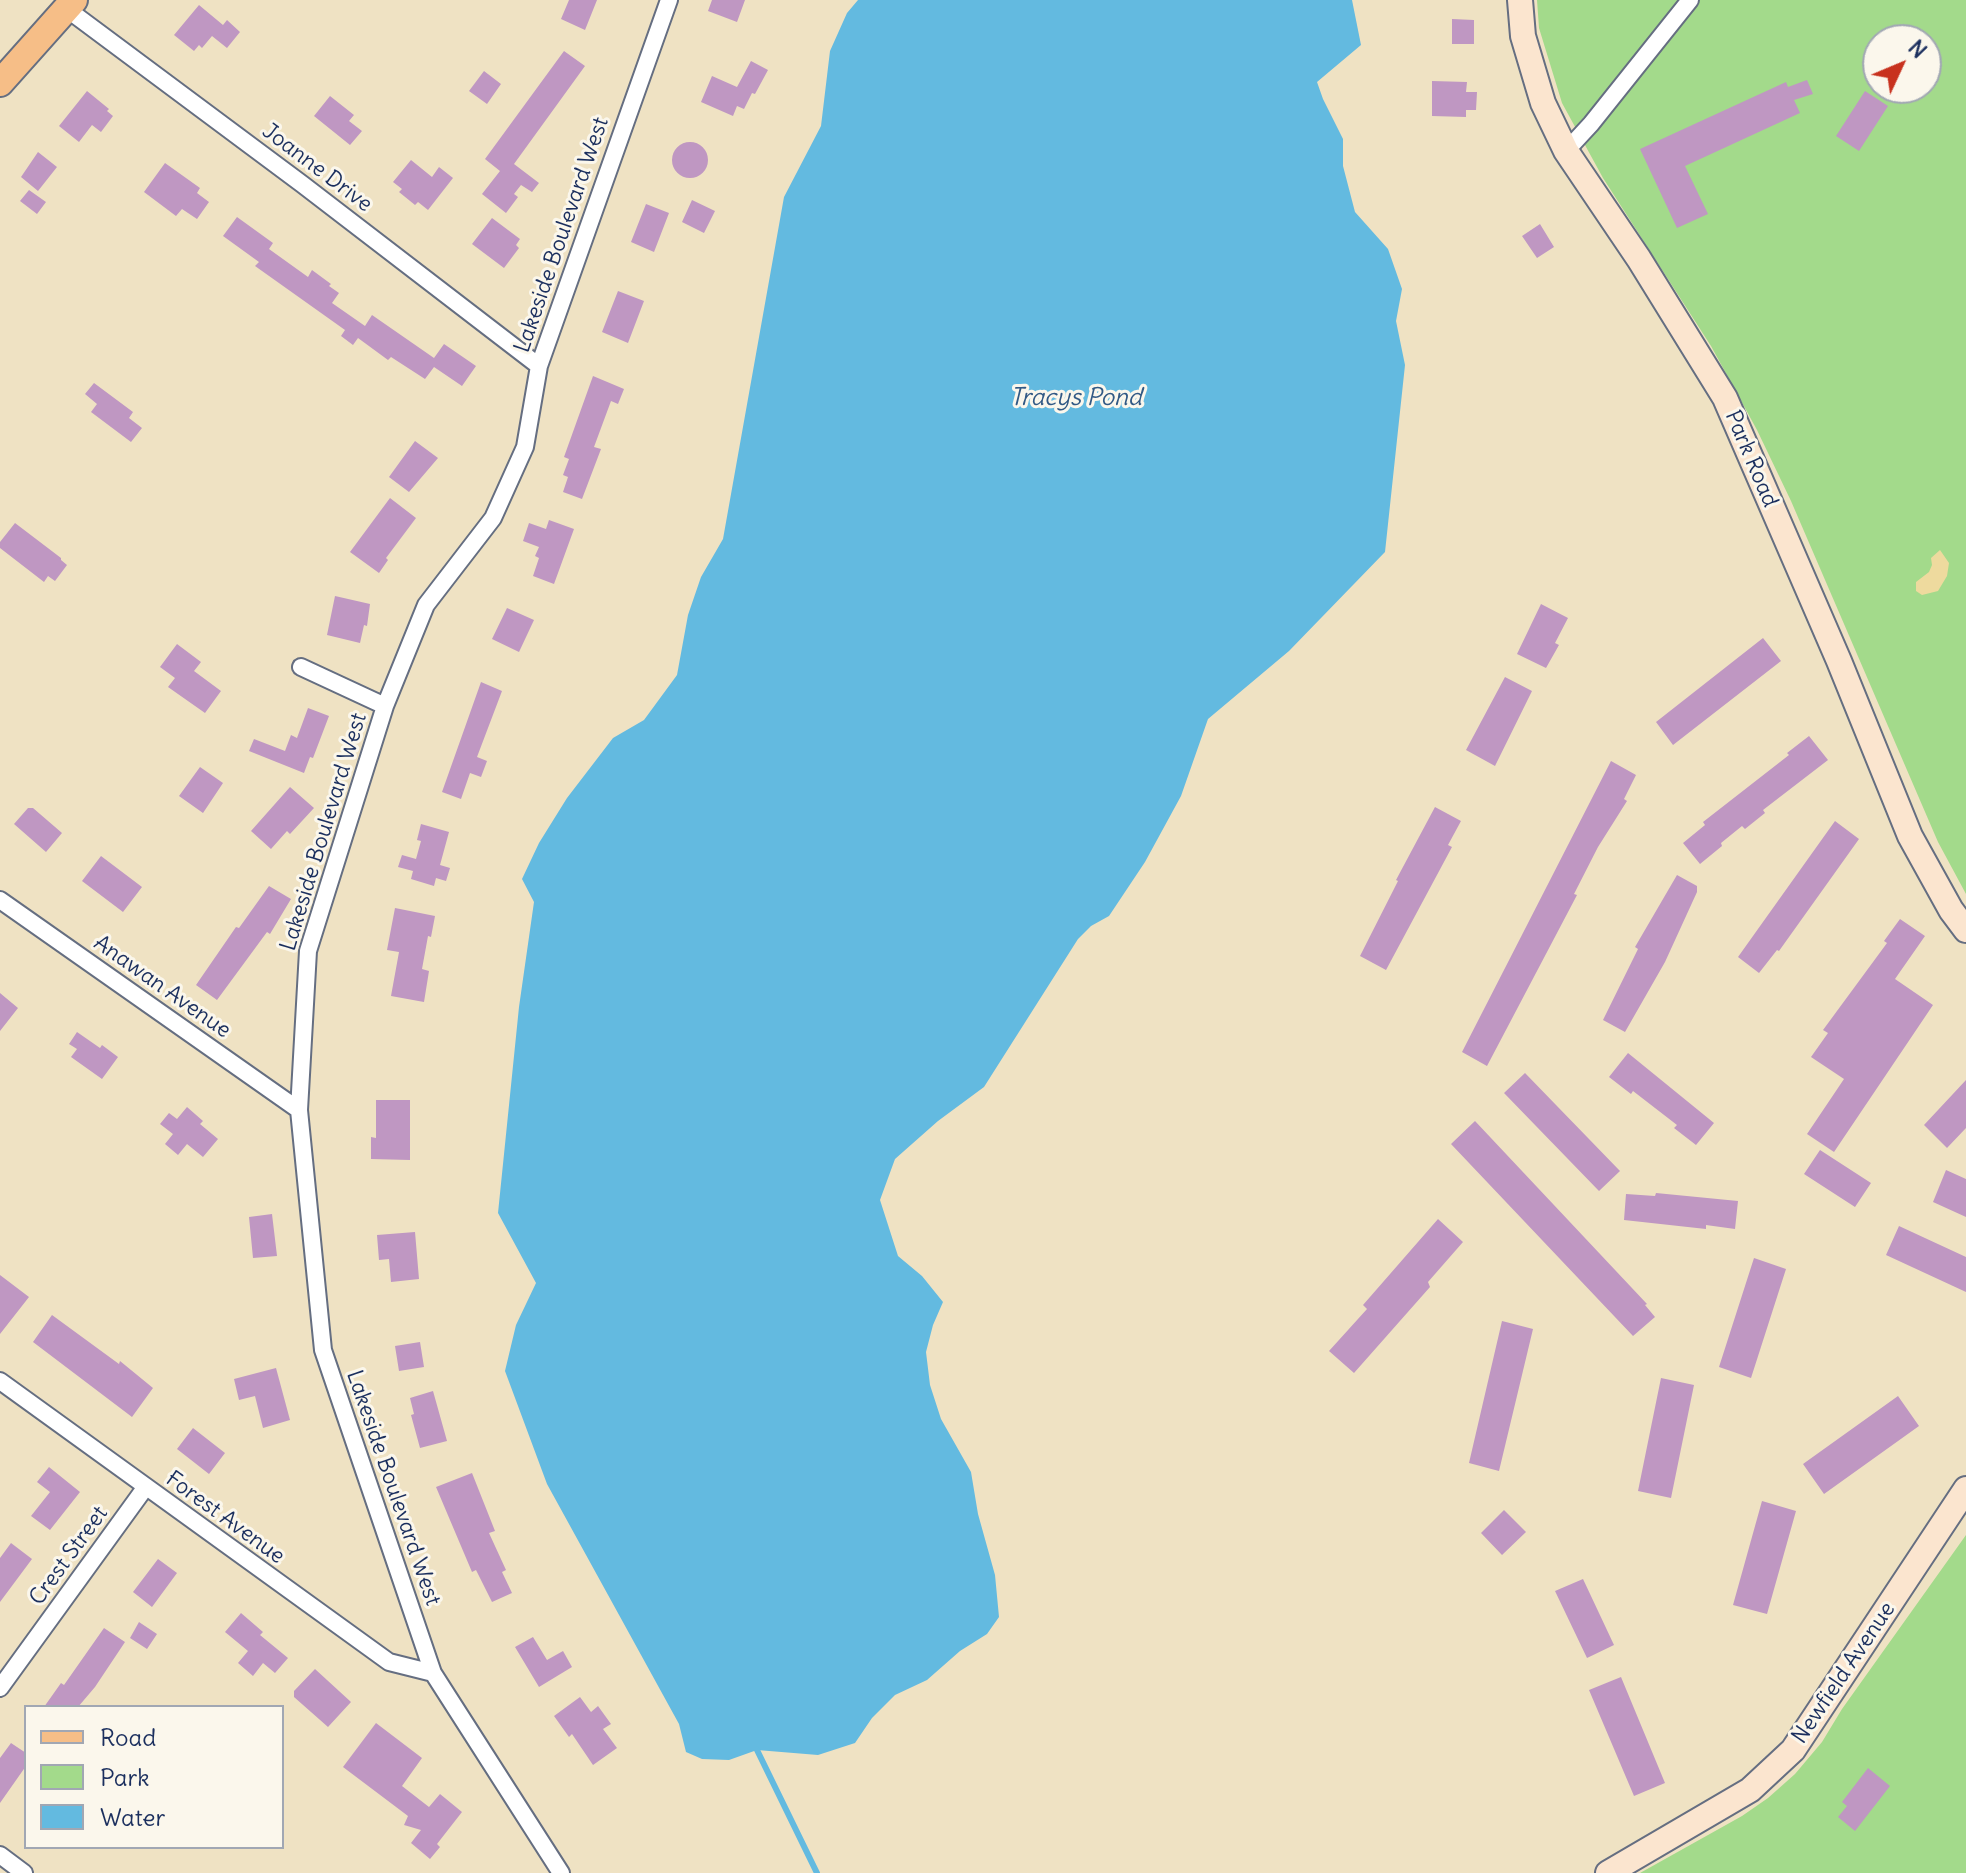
<!DOCTYPE html>
<html>
<head>
<meta charset="utf-8">
<style>
  body { margin:0 }
  #map { position:relative; width:1966px; height:1873px; overflow:hidden; background:#efe2c3; font-family:Delius,sans-serif }
  canvas { display:block }
  .legend { position:absolute; left:24px; top:1705px; width:260px; height:144px; box-sizing:border-box; background:#fbf7ec; border:2px solid #a1a7b3; margin:0; padding:10px 14px; list-style:none; font-size:24px; color:#1b2f5e }
  .legend li { display:flex; align-items:center; gap:16px; height:40px }
  .legend b { width:40px; border:2px solid #a1a7b3 }
  .north { position:absolute; left:1862px; top:24px; width:80px; height:80px; box-sizing:border-box; background:#fbf7ec; border:2px solid #a1a7b3; border-radius:50%; rotate:46deg; font-size:22px; font-weight:700; line-height:32px; text-align:center; color:#1b2f5e }
  .north::after { content:''; display:block; margin:auto; width:28px; height:36px; background:#c8321e; clip-path:polygon(50% 0,100% 100%,50% 72%,0 100%) }
</style>
</head>
<body>
<div id="map">
<canvas width="1966" height="1873"></canvas>
<ul class="legend">
<li><b style="height:10px;background:#f6be87"></b>Road</li>
<li><b style="height:22px;background:#a3da8b"></b>Park</li>
<li><b style="height:22px;background:#63bae0"></b>Water</li>
</ul>
<div class="north">N</div>
</div>
<script>
const context = document.querySelector('canvas').getContext('2d');
context.lineJoin = 'round';
function fillPath(path, color) { context.fillStyle = color; context.fill(path, 'evenodd'); }
const poly = rows => new Path2D(rows.map(r => 'M' + r).join(''));
function strokePath(path, color, width, dash) { context.strokeStyle = color; context.lineWidth = width; context.lineCap = dash ? 'butt' : 'round'; context.setLineDash(dash || []); context.stroke(path); }
function write(font, color, halo, rows, align = 'center') {
  context.font = font + ' Delius,sans-serif'; context.lineWidth = 6; context.setLineDash([]); context.textBaseline = 'middle'; context.strokeStyle = halo; context.fillStyle = color; for (const [text, x, y, turn = 0] of rows) {
    context.save(); context.translate(x, y); context.rotate((+turn || 0) * Math.PI / 180); context.textAlign = isNaN(turn) ? turn : align; if (halo) context.strokeText(text, 0, 0); context.fillText(text, 0, 0); context.restore();
  }
}
fillPath(poly([
  [1537,0,1966,0,1966,894,1938,842,1791,501,1757,430,1711,346,1603,178,1562,103,1539,28],
  [1878,40,1926,40,1926,88,1878,88],
  [1966,1535,1966,1873,1640,1873,1742,1816,1768,1798,1795,1774,1822,1742,1842,1709]
]), '#a3da8b');
fillPath(poly([
  [1940,550,1949,563,1947,576,1938,591,1922,595,1916,591,1916,582,1929,572,1932,565,1931,558]
]), '#eeda9e');
fillPath(poly([
  [858,0,1352,0,1361,45,1317,82,1323,99,1343,139,1343,166,1355,212,1388,249,1402,289,1396,321,1405,365,1385,552,1289,651,1208,719,1181,796,1145,862,1109,916,1091,926,1078,939,984,1087,938,1121,895,1159,880,1200,898,1256,922,1276,943,1302,933,1325,926,1352,930,1385,941,1419,971,1472,978,1514,995,1575,999,1617,987,1634,960,1651,927,1680,895,1695,872,1718,855,1743,818,1755,757,1750,729,1760,702,1759,686,1752,679,1724,547,1484,505,1371,516,1325,536,1283,498,1213,519,1007,534,902,522,879,539,843,567,798,613,738,644,720,677,675,688,615,701,577,723,539,784,197,821,126,830,51,847,13]
]), '#63bae0');
strokePath(poly([
  [757,1750,817,1873]
]), '#63bae0', 6);
fillPath(poly([
  [569,0,597,0,585,30,561,19],
  [712,0,745,0,737,22,708,11],
  [199,5,223,25,227,20,240,32,227,48,212,36,202,48,199,45,194,51,174,35],
  [1452,19,1474,20,1474,44,1452,44],
  [564,51,585,66,514,164,539,183,532,192,521,185,514,194,518,197,506,213,482,194,500,171,485,159],
  [751,61,768,70,755,94,752,93,744,109,737,106,733,116,701,102,712,76,737,87],
  [484,71,501,84,487,104,469,91],
  [1807,80,1813,94,1794,100,1800,113,1685,166,1708,214,1677,228,1640,149,1786,82,1788,87],
  [1432,81,1467,82,1466,92,1477,92,1476,110,1466,110,1466,117,1432,116],
  [87,91,109,109,107,111,113,116,101,132,92,125,79,142,59,126],
  [1865,91,1888,106,1859,151,1836,136],
  [330,96,354,115,349,121,362,131,350,145,314,116],
  '672 160a18 18 0 1 1 36 0a18 18 0 1 1-36 0Z',
  [38,152,57,167,38,191,21,177],
  [411,160,432,177,439,167,453,178,428,210,418,202,415,205,399,192,402,189,393,182],
  [165,163,200,188,197,193,209,202,197,219,182,209,176,216,144,192],
  [29,190,46,202,37,214,20,201],
  [692,200,715,211,704,233,682,222],
  [646,204,669,213,654,252,631,242],
  [237,217,273,243,269,249,308,277,312,270,331,284,329,286,339,293,332,303,365,326,372,315,434,358,444,344,476,366,462,386,434,367,425,379,391,357,388,360,358,338,353,345,341,336,345,330,255,266,259,262,223,236],
  [492,218,520,239,516,245,519,248,504,268,472,244],
  [1540,224,1554,247,1537,258,1522,236],
  [618,291,644,301,628,343,602,332],
  [593,376,624,389,618,404,611,401,594,447,601,449,582,499,563,492,568,477,563,475,569,459,564,457],
  [94,383,133,412,129,418,142,428,131,442,91,412,97,404,85,394],
  [415,441,438,458,409,492,389,477],
  [390,498,416,518,386,558,388,560,379,573,350,552],
  [549,520,574,529,554,584,533,576,539,558,535,556,539,547,523,541,529,523,546,529],
  [15,523,61,558,61,560,67,565,55,581,48,576,44,582,0,548,0,542],
  [335,596,370,604,367,626,364,625,360,643,327,635],
  [1541,604,1568,618,1555,643,1559,645,1546,668,1517,654],
  [507,608,534,620,519,652,492,639],
  [1763,638,1781,661,1673,745,1656,722],
  [177,644,201,662,194,671,221,691,205,713,168,687,175,678,160,667],
  [1505,677,1532,691,1495,766,1466,750],
  [481,682,502,691,477,757,487,761,481,777,470,773,461,799,442,792],
  [308,708,329,716,313,758,310,757,304,773,249,751,254,739,285,751,291,735,297,738],
  [1809,736,1828,760,1763,810,1765,813,1745,829,1742,826,1721,843,1722,846,1700,864,1683,843,1705,825,1703,822,1789,755,1787,753],
  [1611,761,1636,775,1624,799,1627,801,1598,847,1574,894,1577,895,1487,1066,1462,1052],
  [200,767,223,783,203,813,179,796],
  [290,787,314,808,290,834,287,831,271,849,251,831],
  [1435,807,1461,821,1448,845,1452,847,1386,970,1360,956,1398,881,1396,880],
  [28,808,33,808,62,833,46,852,14,824],
  [1835,821,1859,839,1779,951,1777,950,1759,973,1738,957],
  [421,824,449,832,440,865,450,868,446,881,436,878,434,886,411,879,413,871,398,867,402,855,416,859,421,841,417,840],
  [101,856,142,887,123,912,82,881],
  [1677,875,1697,886,1697,892,1665,962,1625,1032,1603,1020,1638,949,1635,947],
  [269,886,291,899,270,934,267,932,217,1000,196,985,236,927,239,928],
  [395,908,435,916,431,937,428,936,422,969,429,971,424,1002,391,996,399,952,387,950],
  [1900,919,1925,936,1895,979,1933,1005,1834,1152,1807,1134,1844,1079,1811,1057,1828,1033,1823,1030,1887,943,1884,941],
  [0,993,18,1008,0,1031],
  [77,1032,100,1048,102,1045,118,1057,102,1079,71,1057,77,1049,69,1044],
  [1628,1053,1714,1123,1696,1145,1674,1128,1677,1125,1633,1091,1631,1094,1609,1077],
  [1525,1073,1620,1171,1599,1191,1504,1093],
  [1966,1080,1966,1128,1947,1148,1924,1125],
  [376,1100,410,1100,410,1160,371,1159,371,1137,376,1138],
  [187,1107,203,1121,200,1124,218,1139,203,1157,187,1144,178,1155,165,1144,173,1134,160,1124,169,1113,177,1119],
  [1475,1121,1647,1304,1645,1305,1655,1317,1633,1336,1451,1144],
  [1820,1150,1871,1183,1855,1207,1804,1174],
  [1946,1170,1966,1179,1966,1217,1933,1202],
  [1656,1193,1738,1201,1735,1229,1706,1225,1706,1229,1624,1220,1626,1194,1655,1196],
  [272,1214,277,1256,253,1258,249,1217],
  [1438,1219,1463,1242,1428,1282,1430,1287,1354,1373,1329,1351,1367,1309,1363,1305],
  [1899,1226,1966,1257,1966,1292,1886,1255],
  [415,1232,419,1279,391,1282,389,1259,379,1260,377,1235],
  [1754,1258,1786,1269,1751,1378,1719,1367],
  [0,1275,29,1297,0,1334],
  [52,1315,119,1364,120,1361,153,1388,132,1417,33,1342],
  [1502,1321,1533,1329,1499,1471,1469,1463],
  [420,1342,424,1367,399,1371,395,1346],
  [276,1368,290,1420,263,1428,255,1396,239,1400,234,1379],
  [1661,1378,1694,1385,1671,1498,1638,1491],
  [433,1391,447,1441,420,1448,411,1415,414,1414,410,1398],
  [1898,1396,1919,1426,1824,1494,1803,1464],
  [193,1428,225,1453,209,1474,177,1449],
  [49,1467,80,1492,50,1530,31,1516,50,1492,37,1482],
  [472,1473,495,1531,489,1533,506,1570,502,1572,512,1593,492,1602,476,1570,472,1572,436,1487],
  [1762,1501,1796,1511,1767,1614,1733,1605],
  [1504,1510,1526,1532,1502,1555,1481,1533],
  [11,1543,32,1559,0,1602,0,1558],
  [158,1559,177,1573,152,1607,133,1592],
  [1583,1579,1614,1645,1587,1658,1555,1591],
  [241,1613,263,1632,260,1635,288,1658,275,1673,263,1663,253,1676,238,1663,248,1651,225,1632],
  [139,1622,157,1634,147,1649,130,1638],
  [104,1628,125,1642,95,1687,78,1707,44,1707,61,1683,64,1685],
  [533,1637,547,1660,563,1651,572,1667,539,1687,515,1647],
  [315,1669,351,1702,328,1727,294,1697,294,1691],
  [1621,1677,1665,1783,1634,1796,1589,1690],
  [580,1697,591,1712,598,1706,611,1724,603,1729,617,1748,593,1765,572,1734,569,1737,554,1716],
  [376,1723,422,1758,402,1786,429,1807,440,1794,462,1812,437,1844,440,1847,430,1859,411,1843,421,1830,404,1825,408,1816,343,1767],
  [11,1743,26,1753,26,1766,0,1803,0,1758],
  [1868,1768,1890,1786,1855,1831,1838,1817,1847,1806,1842,1802]
]), '#bf97c2');
const street = poly([
  [67,9,302,184,539,366],
  [1566,151,1591,124,1690,0],
  [301,667,385,706],
  [0,900,299,1110],
  [0,1381,389,1662,433,1673],
  [0,1688,145,1488],
  [0,1855,24,1873],
  [561,1873,433,1673,323,1350,299,1110,308,951,385,706,426,605,493,518,525,447,539,366,669,0]
]);
const secondary = poly([
  [1520,0,1523,36,1543,103,1566,151,1639,259,1725,398,1839,661,1910,836,1951,910,1966,930],
  [1608,1873,1750,1790,1793,1750,1966,1489]
]);
const primary = poly([
  [0,83,74,0]
]);
strokePath(street, '#656e81', 20);
strokePath(secondary, '#656e81', 28);
strokePath(primary, '#656e81', 30);
strokePath(street, '#fff', 16);
strokePath(secondary, '#fbe5cf', 24);
strokePath(primary, '#f6be87', 26);
write('22px', '#1b2f5e', '#fbf7ec', [
  ["Joanne Drive",317,168,37],
  ["Lakeside Boulevard West",562,235,-71],
  ["Park Road",1751,459,67],
  ["Lakeside Boulevard West",324,832,-73],
  ["Anawan Avenue",162,987,35],
  ["Lakeside Boulevard West",393,1488,71],
  ["Forest Avenue",225,1518,36],
  ["Crest Street",69,1556,-54],
  ["Newfield Avenue",1844,1673,-56]
]);
write('italic 24px', '#315985', '#fbf7ec', [
  ["Tracys Pond",1076,398]
]);
</script>
</body>
</html>
